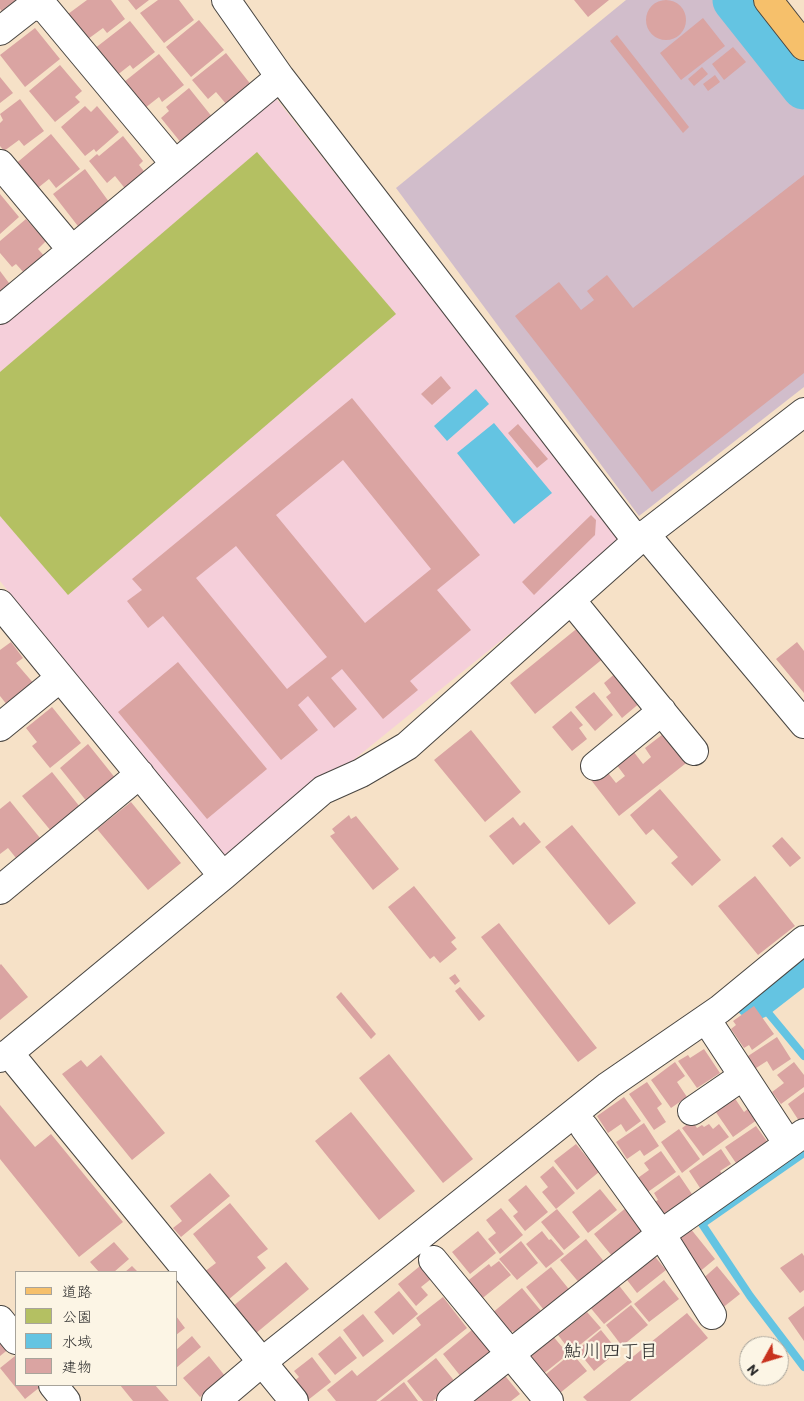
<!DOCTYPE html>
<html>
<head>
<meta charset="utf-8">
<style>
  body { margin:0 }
  #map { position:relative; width:804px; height:1401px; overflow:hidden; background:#f6e1c7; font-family:Itim,"Klee One",sans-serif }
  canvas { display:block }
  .legend { position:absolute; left:15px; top:1271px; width:162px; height:115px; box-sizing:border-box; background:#fcf5e5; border:1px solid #a8a49b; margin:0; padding:6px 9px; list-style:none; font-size:15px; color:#2b2b2b }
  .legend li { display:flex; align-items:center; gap:10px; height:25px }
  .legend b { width:25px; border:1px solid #a8a49b }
  .north { position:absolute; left:739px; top:1336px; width:50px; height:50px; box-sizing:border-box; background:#fcf5e5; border:1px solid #a8a49b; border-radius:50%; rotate:231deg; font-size:14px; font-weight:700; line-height:20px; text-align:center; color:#2b2b2b }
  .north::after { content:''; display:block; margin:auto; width:18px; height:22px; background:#c8321e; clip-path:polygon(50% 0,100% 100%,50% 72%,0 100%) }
</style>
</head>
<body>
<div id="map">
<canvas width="804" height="1401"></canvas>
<ul class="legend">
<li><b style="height:6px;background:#f6c06b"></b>道路</li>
<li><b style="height:14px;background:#b4c062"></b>公園</li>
<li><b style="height:14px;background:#64c4e2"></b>水域</li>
<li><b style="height:14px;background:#daa4a2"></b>建物</li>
</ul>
<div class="north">N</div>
</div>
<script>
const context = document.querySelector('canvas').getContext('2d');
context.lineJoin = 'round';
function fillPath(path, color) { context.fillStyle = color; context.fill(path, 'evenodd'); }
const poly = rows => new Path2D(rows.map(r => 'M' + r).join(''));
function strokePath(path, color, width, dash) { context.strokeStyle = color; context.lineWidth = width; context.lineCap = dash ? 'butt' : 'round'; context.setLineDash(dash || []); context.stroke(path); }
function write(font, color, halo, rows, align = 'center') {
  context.font = font + ' Itim,"Klee One",sans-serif'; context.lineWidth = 4.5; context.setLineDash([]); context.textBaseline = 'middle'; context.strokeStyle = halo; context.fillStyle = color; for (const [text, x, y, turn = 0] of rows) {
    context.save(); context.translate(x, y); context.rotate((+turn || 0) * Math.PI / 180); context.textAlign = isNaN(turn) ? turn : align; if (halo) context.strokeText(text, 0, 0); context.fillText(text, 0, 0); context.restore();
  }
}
fillPath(poly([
  [275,97,624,541,226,863,0,581,0,325]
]), '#f5cfda');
fillPath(poly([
  [626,0,717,0,804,110,804,387,639,516,396,188]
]), '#d1bdcb');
fillPath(poly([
  [257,152,396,314,68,595,0,516,0,372]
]), '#b4c062');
fillPath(poly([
  [476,389,489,404,447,441,434,426],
  [494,423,552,493,514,524,457,453]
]), '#64c4e2');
strokePath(poly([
  [748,1002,755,997,804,1056],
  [804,1153,702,1224,750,1296,804,1367]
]), '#64c4e2', 8);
strokePath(poly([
  [735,0,804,87],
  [755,997,804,959]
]), '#64c4e2', 45);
fillPath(poly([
  [0,0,21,0,4,14,0,9],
  [87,0,111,0,125,19,107,33,103,28,88,39,68,14],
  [128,0,149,0,136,10],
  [158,0,179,0,194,20,164,43,140,13],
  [574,0,609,0,588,17],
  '646 20a20 20 0 1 1 40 0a20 20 0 1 1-40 0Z',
  [703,18,725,46,681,80,660,53],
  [199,20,224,50,191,77,166,47],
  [130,21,155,52,133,69,130,65,116,76,94,49],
  [35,28,60,59,25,87,0,55],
  [617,35,689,127,683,133,610,41],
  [733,47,746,62,724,80,712,64],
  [226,53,252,86,227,105,216,92,208,99,192,80],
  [159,54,184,85,162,102,159,97,145,108,124,82],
  [60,65,82,91,75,97,80,102,55,122,29,91],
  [702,67,708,74,694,86,688,79],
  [715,75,720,82,708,91,703,84],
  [0,77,13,93,0,103],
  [189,88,213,118,182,144,161,118,169,111,166,107],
  [20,99,44,131,24,146,19,140,4,151,0,146,0,123,3,120,0,114],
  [85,106,91,112,97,106,119,132,96,152,94,149,85,156,61,127],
  [51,134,80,169,56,188,49,179,34,191,13,166],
  [123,136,143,161,139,165,147,175,127,191,115,176,107,183,89,161,97,154,99,156],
  [85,169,112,206,81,230,53,194],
  [804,175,804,373,652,492,515,316,559,282,581,310,594,300,587,291,607,275,633,308],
  [0,194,19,217,0,234],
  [26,219,46,241,38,249,46,258,26,275,16,264,12,267,0,253,0,241],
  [0,271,12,287,0,296],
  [441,376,451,388,432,405,421,394],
  [352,398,480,555,437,590,471,630,410,681,418,690,383,719,342,669,331,678,357,709,334,728,308,696,298,705,318,730,281,760,163,616,148,628,127,601,142,590,132,579],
  [343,460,431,569,365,623,276,515],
  [236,546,327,657,287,689,196,578],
  [518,424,548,459,537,468,508,433],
  [591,515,596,520,595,535,534,595,522,582],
  [580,626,605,657,535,714,510,683],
  [11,642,23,658,16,663,35,685,8,706,0,696,0,650],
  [797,642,804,651,804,693,776,659],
  [178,662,267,769,207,819,118,712],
  [617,672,641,702,622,718,606,697,611,693,604,683],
  [594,692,613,715,595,731,575,707],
  [52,707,81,743,50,768,32,746,37,742,26,728],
  [571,711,583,725,579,728,587,739,572,751,552,727],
  [471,730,521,792,485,822,434,760],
  [667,731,690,760,619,816,591,780,605,769,616,783,625,776,616,764,633,751,643,764,651,757,645,748],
  [88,744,116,779,88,803,60,768],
  [52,772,80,807,51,831,22,796],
  [660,789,721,860,692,886,671,863,678,857,653,829,646,835,630,815],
  [10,801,40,838,16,858,8,848,0,854,0,809],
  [131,802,181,863,148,890,97,829],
  [349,815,351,819,356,816,399,869,373,890,330,836,335,833,332,829],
  [513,817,520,826,524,822,541,842,513,865,489,836],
  [572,825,636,903,609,925,545,847],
  [782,837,801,858,790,867,772,846],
  [755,876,795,926,758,955,718,906],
  [414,886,456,938,451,942,457,949,440,963,434,956,430,959,388,907],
  [499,923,597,1048,578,1062,481,937],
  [1,964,28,997,0,1020,0,965],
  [455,974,460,981,455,985,449,978],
  [460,987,485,1016,479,1021,455,991],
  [341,992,376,1034,371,1039,336,997],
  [754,1006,774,1034,752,1050,749,1045,744,1048,731,1029,736,1025,733,1021],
  [777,1037,791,1059,773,1071,767,1061,753,1070,745,1058],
  [704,1049,720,1073,697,1088,678,1061,688,1055,690,1058],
  [389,1054,473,1159,443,1183,359,1078],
  [101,1055,165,1133,132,1160,62,1074,81,1060,87,1067],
  [675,1062,685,1076,677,1082,687,1097,671,1108,651,1080],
  [794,1062,804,1075,804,1087,781,1104,772,1092,784,1083,777,1075],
  [647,1082,662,1104,657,1108,666,1122,654,1130,629,1094],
  [804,1092,804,1122,801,1124,788,1104],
  [732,1094,744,1112,753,1105,761,1117,733,1137,713,1108],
  [624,1097,641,1121,626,1132,621,1124,608,1133,597,1116],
  [0,1105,35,1147,51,1134,123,1222,79,1257,0,1159],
  [351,1112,415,1191,379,1220,315,1141],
  [692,1121,697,1128,702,1125,704,1127,709,1124,713,1129,719,1124,729,1137,703,1156,682,1128],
  [644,1123,659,1146,644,1156,640,1150,627,1159,616,1142],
  [756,1126,769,1144,738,1166,725,1147],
  [679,1129,700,1159,682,1173,661,1142],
  [576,1144,599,1172,577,1190,554,1161],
  [721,1149,731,1164,720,1171,724,1176,702,1191,689,1171],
  [661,1151,676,1172,645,1194,635,1180,649,1170,644,1163],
  [553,1166,575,1193,556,1209,542,1192,548,1187,540,1177],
  [210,1173,230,1196,181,1237,173,1228,182,1221,170,1206],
  [679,1175,694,1197,664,1219,653,1203,658,1200,654,1193],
  [526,1185,548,1212,525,1231,513,1216,518,1212,508,1200],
  [600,1189,617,1210,588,1233,572,1212],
  [230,1203,268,1249,257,1257,266,1268,228,1300,204,1272,216,1263,193,1234],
  [627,1207,650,1235,617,1262,594,1234],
  [501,1208,523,1235,500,1254,488,1239,496,1233,486,1220],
  [557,1209,580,1237,564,1250,541,1222],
  [690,1228,715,1259,698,1273,672,1242],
  [478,1231,496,1253,470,1274,452,1252],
  [542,1231,549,1240,551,1239,564,1254,546,1268,526,1244],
  [586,1239,606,1264,581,1285,560,1260],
  [521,1241,538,1263,517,1280,499,1259],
  [114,1242,129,1259,114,1272,99,1272,90,1262],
  [652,1253,666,1270,637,1293,624,1276],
  [802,1253,804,1256,804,1290,800,1293,780,1268],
  [499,1261,511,1275,479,1301,465,1283,489,1264,491,1267],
  [286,1262,309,1289,255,1334,232,1307],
  [132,1266,138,1272,125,1272],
  [420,1266,431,1279,421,1287,428,1295,416,1306,398,1284],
  [717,1266,740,1294,721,1309,699,1282],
  [551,1267,572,1293,547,1314,526,1287],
  [664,1280,679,1299,649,1322,634,1304],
  [617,1283,632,1302,604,1324,589,1306],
  [522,1288,546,1317,519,1339,513,1331,508,1335,491,1314],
  [399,1291,418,1314,393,1335,374,1312],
  [443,1297,467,1328,376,1401,336,1401,327,1390,352,1370,357,1376,421,1325,416,1318],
  [631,1305,648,1325,622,1346,606,1325],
  [804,1306,804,1341,788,1318],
  [587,1312,601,1328,571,1352,558,1335],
  [687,1313,708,1338,630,1401,587,1401,583,1397],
  [363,1314,384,1341,363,1357,343,1330],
  [176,1316,185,1328,176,1335],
  [473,1329,493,1354,462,1378,443,1354],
  [601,1330,618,1351,594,1371,577,1350],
  [552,1335,568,1354,542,1375,526,1356],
  [0,1336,10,1348,0,1356],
  [192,1336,201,1347,176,1368,176,1350],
  [340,1336,357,1358,335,1375,318,1354],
  [572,1353,587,1371,560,1393,545,1375],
  [15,1356,16,1385,38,1385,40,1387,25,1399,0,1368],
  [209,1356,225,1376,200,1397,183,1378],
  [312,1357,331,1382,308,1400,293,1382,299,1377,294,1371],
  [436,1358,456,1383,433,1401,423,1401,407,1381],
  [502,1372,520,1394,511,1401,476,1401,473,1397],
  [404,1382,418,1401,380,1401],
  [120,1385,155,1385,169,1401,133,1401]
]), '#daa4a2');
const minor = poly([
  [226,0,280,77,637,541],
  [0,31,32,6,45,8,175,164],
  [0,164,72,250],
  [0,310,280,77],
  [645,534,804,724],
  [571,600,694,751],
  [0,604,223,876],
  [0,727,60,678],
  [595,766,662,711],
  [0,890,140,774],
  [706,1019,788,1144],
  [9,1053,294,1401],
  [0,1058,9,1053,223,876,323,790,361,773,407,746,637,541,804,412],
  [692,1111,743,1076],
  [584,1127,661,1234,712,1315],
  [433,1260,549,1401],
  [0,1320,16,1340],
  [53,1385,66,1401],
  [216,1401,262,1362,608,1086,720,1009,804,940],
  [451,1401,661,1234,804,1133]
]);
const major = poly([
  [768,0,804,46]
]);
strokePath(minor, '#494642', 30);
strokePath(major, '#494642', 30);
strokePath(minor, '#fff', 28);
strokePath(major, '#f6c06b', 28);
write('19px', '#2b2b2b', '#fcf5e5', [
  ["鮎川四丁目",611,1352]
]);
</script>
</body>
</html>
